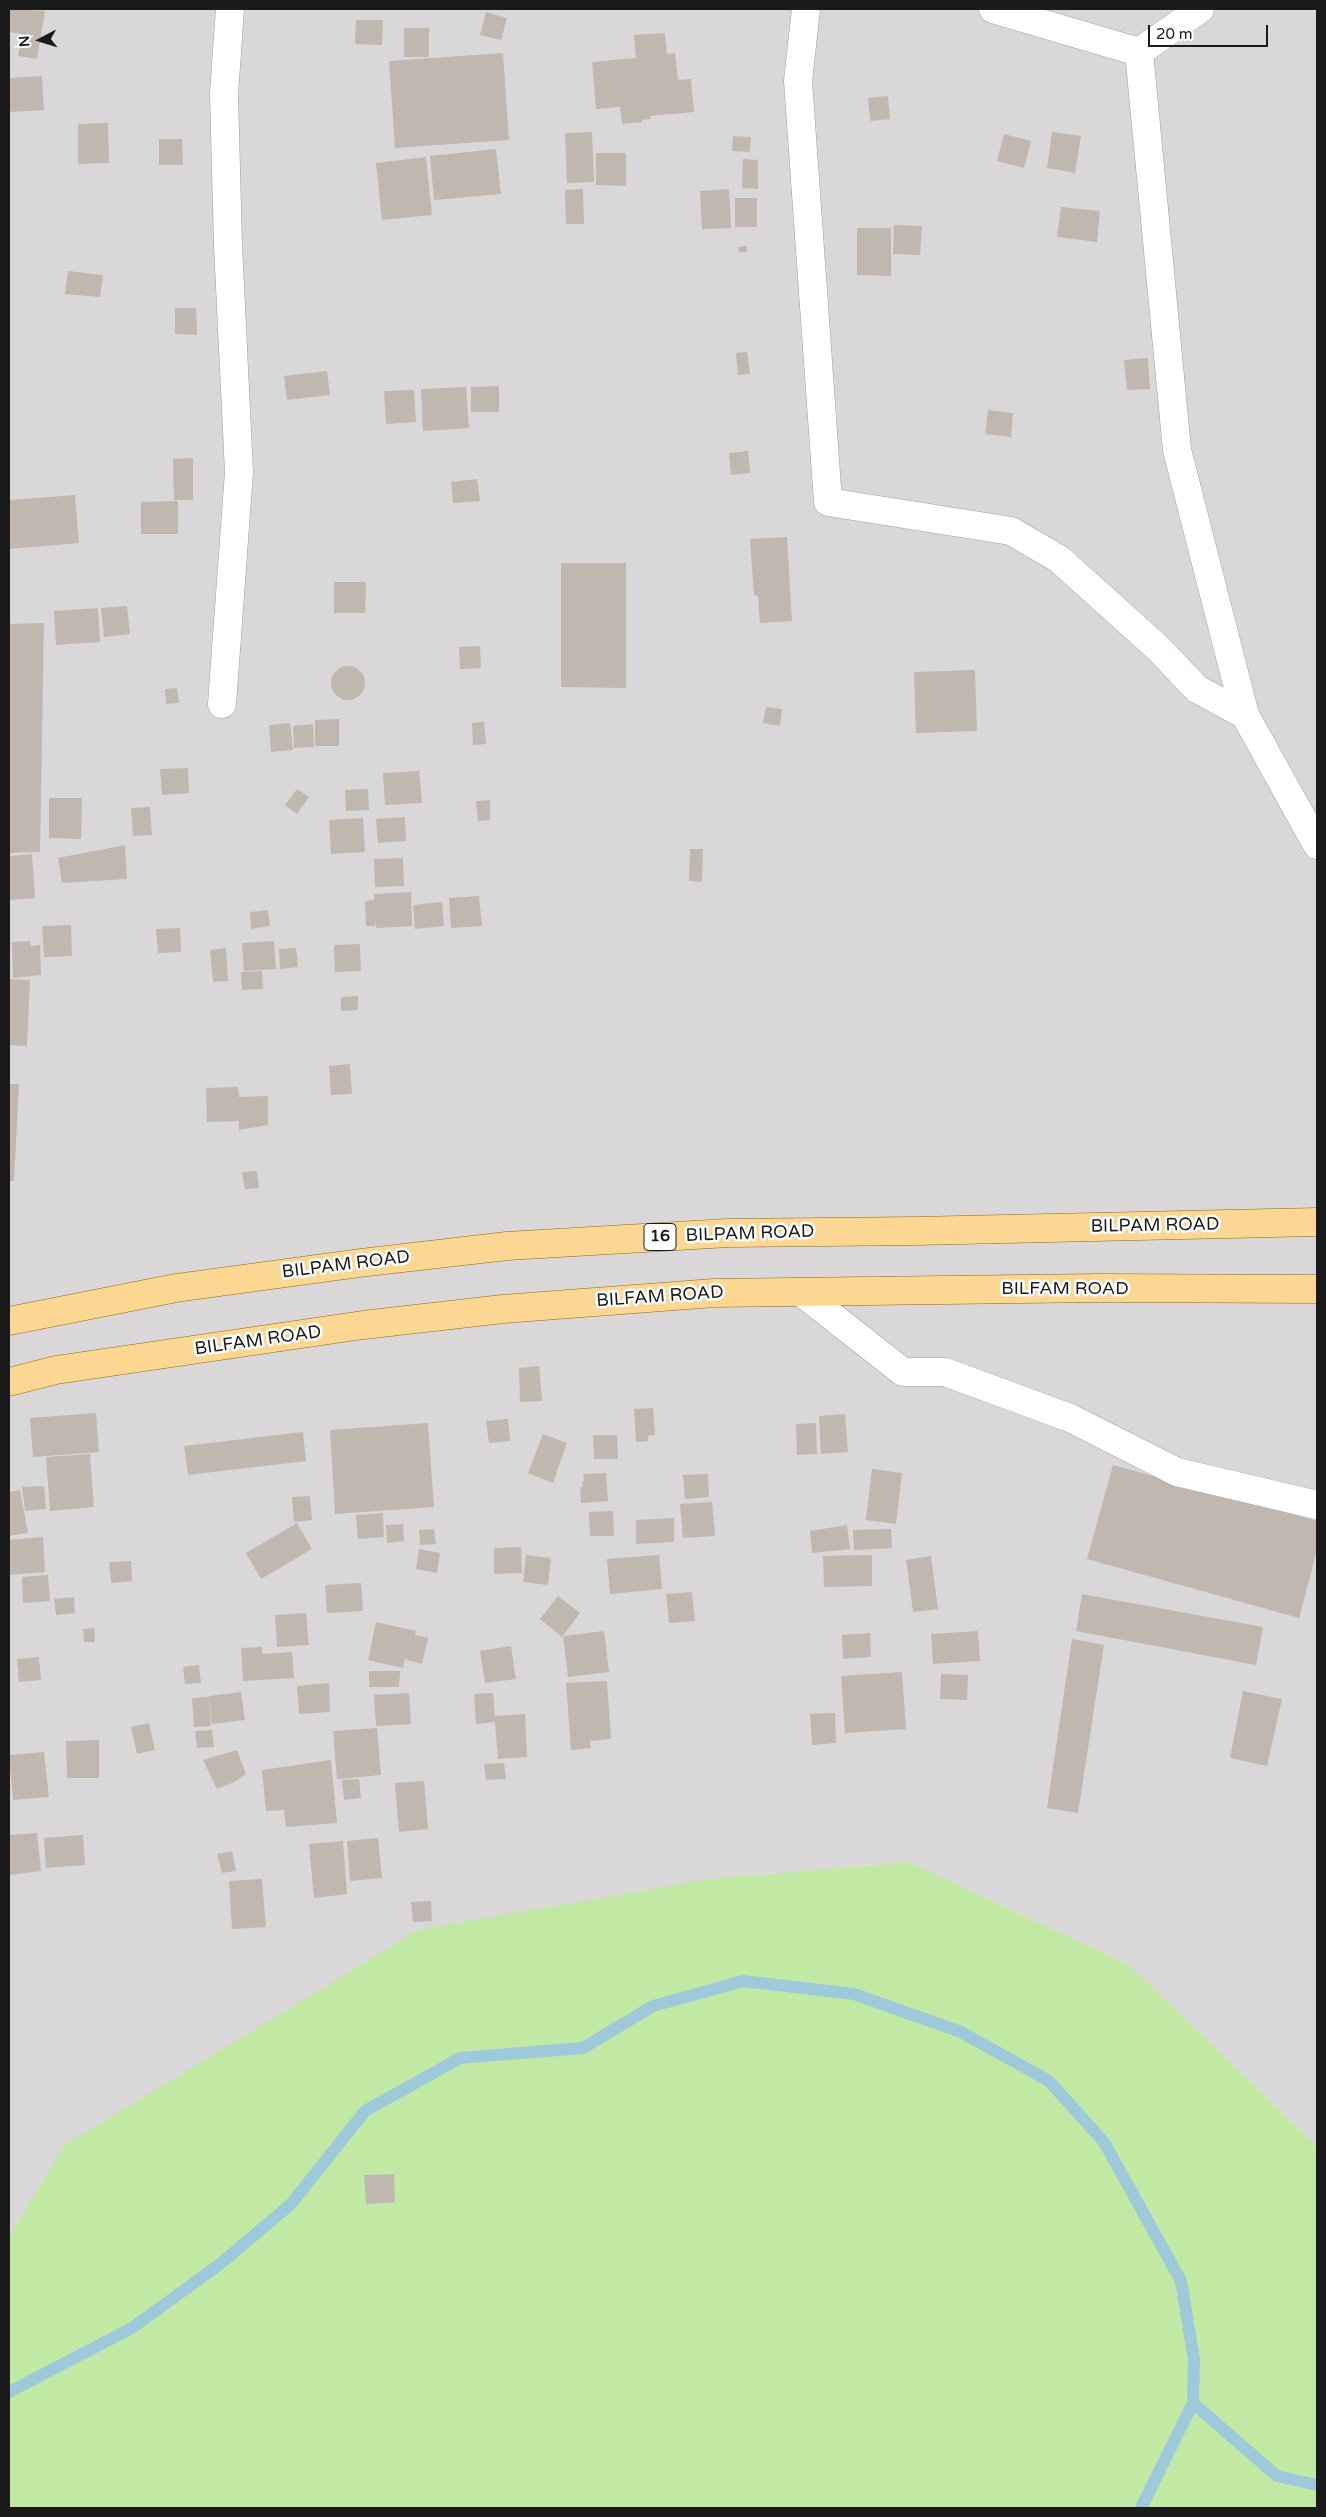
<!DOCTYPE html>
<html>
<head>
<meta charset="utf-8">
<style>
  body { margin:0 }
  #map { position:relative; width:1326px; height:2517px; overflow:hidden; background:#ede9df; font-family:"Varela Round",sans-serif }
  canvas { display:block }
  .frame { position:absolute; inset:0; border:10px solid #1a1a1a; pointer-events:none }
  .north { position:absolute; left:15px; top:15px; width:50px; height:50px; -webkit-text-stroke:4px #fff; paint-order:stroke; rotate:265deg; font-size:14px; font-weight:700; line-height:20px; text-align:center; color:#1a1a1a }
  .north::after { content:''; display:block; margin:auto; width:18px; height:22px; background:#1a1a1a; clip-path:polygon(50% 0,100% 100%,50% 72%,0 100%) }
  .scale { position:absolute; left:1148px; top:25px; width:120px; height:22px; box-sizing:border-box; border:2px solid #1a1a1a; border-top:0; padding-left:6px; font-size:15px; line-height:18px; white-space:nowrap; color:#1a1a1a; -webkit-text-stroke:4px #fff; paint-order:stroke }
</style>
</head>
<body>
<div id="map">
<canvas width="1326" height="2517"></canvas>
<div class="frame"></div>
<div class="north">N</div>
<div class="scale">20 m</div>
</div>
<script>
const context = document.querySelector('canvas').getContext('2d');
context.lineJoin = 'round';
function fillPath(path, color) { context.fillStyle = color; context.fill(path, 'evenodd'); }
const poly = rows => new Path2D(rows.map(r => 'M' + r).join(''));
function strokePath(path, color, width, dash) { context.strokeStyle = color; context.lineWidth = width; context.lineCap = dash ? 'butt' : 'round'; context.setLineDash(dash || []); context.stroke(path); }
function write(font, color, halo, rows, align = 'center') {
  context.font = font + ' "Varela Round",sans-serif'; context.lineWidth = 5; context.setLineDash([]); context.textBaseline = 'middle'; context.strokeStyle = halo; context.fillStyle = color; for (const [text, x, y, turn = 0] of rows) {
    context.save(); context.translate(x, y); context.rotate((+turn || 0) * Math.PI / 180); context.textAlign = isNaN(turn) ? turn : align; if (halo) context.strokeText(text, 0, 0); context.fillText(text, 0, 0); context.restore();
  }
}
fillPath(poly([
  [9,9,1317,9,1317,2146,1129,1965,909,1862,710,1879,9,2236]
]), '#d9d7d7');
fillPath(poly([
  [909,1862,1129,1965,1317,2146,1317,2508,9,2508,9,2236,65,2145,418,1930,710,1879]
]), '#c1e9a3');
strokePath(poly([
  [9,2392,132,2328,220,2264,291,2204,365,2111,460,2058,583,2048,653,2006,743,1981,854,1994,961,2032,1049,2081,1104,2142,1181,2281,1194,2360,1193,2403,1141,2508],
  [1193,2403,1277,2476,1317,2485]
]), '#9ec9db', 12);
fillPath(poly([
  [9,9,45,11,37,59,18,56,22,34,9,32],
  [486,12,507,18,501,40,480,35],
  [356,20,383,20,382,45,355,44],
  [404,28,429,28,429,57,404,57],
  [665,33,667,54,675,53,678,80,691,79,694,112,650,116,650,119,642,120,642,122,622,124,620,107,596,109,592,62,636,58,634,35],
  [503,53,509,140,395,148,389,61],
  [42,76,44,110,9,112,9,78],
  [888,96,890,119,870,121,868,98],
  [108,123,109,163,78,164,78,124],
  [592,132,594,182,567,183,565,133],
  [1052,132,1081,136,1075,173,1047,168],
  [1004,134,1031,141,1024,168,997,161],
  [733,136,751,137,750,152,732,151],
  [159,139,182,139,183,165,159,165],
  [496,149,501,194,434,200,430,156],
  [596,153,626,153,626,186,596,185],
  [426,157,432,215,382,220,376,163],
  [743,159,758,160,758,189,742,188],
  [583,189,584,224,566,224,565,190],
  [729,189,731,228,702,229,700,191],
  [735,198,757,198,757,227,735,227],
  [1061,207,1100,211,1097,242,1057,237],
  [894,225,922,226,920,255,893,254],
  [857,228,891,228,891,276,857,275],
  [747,246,747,252,739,252,738,247],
  [68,271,103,275,100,297,65,294],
  [175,308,196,308,197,335,175,334],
  [747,352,750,374,738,375,736,353],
  [1148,358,1150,389,1127,390,1124,360],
  [327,371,330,395,287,400,284,376],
  [499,386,499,412,471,412,471,387],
  [466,387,469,428,423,431,421,389],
  [414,390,416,422,386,424,384,391],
  [988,410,1013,413,1011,437,985,434],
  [748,451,750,473,731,475,729,453],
  [193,458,193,500,174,500,173,459],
  [477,479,480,501,453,503,451,482],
  [75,495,79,543,9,549,9,500],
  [178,501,178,534,141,534,141,502],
  [787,537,792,621,760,623,758,596,754,595,750,539],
  [561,563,626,563,626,688,561,687],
  [334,582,366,582,365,613,334,613],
  [127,606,130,634,104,637,101,608],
  [98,608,100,642,56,645,54,611],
  [44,623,40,852,9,853,9,624],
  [480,646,481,668,460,669,459,647],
  '331 683a17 17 0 1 1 34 0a17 17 0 1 1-34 0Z',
  [975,670,977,731,916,733,914,672],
  [177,688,179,703,166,704,165,689],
  [766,707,782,709,780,726,763,723],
  [339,719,339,746,315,746,315,720],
  [484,722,486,744,473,745,472,723],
  [290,723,293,750,271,752,269,725],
  [313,724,314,747,294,748,293,726],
  [188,768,189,793,162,795,160,769],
  [419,771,422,803,385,805,383,773],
  [297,789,309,797,297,814,285,805],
  [368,789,369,810,346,811,345,790],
  [49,798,82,798,81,839,49,838],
  [490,800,490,820,478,821,476,801],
  [150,807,152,835,133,836,131,808],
  [405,817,406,841,378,843,376,819],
  [363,818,365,852,331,854,329,820],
  [125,845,127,879,62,883,58,858],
  [690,849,703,849,702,882,689,881],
  [32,854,35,898,9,900,9,856],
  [403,858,404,886,375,887,374,859],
  [411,892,412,926,376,928,375,919,375,926,366,926,365,901,374,900,374,894],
  [479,896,482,926,451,928,449,898],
  [442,902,444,926,415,929,413,905],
  [268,910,270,926,251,929,250,912],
  [71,925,72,956,44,957,42,926],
  [180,928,181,952,158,953,156,929],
  [30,941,31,946,40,945,41,975,13,978,12,942],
  [274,941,276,969,244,971,242,943],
  [360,944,361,971,335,972,334,945],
  [226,948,228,981,213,982,210,950],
  [296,948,298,967,280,969,279,949],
  [262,971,263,989,242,990,241,972],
  [9,979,30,980,27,1046,9,1045],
  [358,996,358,1010,341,1011,341,997],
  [350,1064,352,1094,331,1095,329,1066],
  [9,1084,19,1084,14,1181,9,1181],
  [238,1087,239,1097,268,1096,268,1125,239,1130,239,1121,207,1122,206,1088],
  [257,1171,259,1188,245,1189,242,1172],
  [539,1366,542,1401,520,1402,519,1368],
  [653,1408,655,1435,648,1436,648,1441,636,1442,634,1409],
  [96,1413,99,1452,33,1457,30,1418],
  [845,1414,848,1452,821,1454,819,1416],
  [508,1419,510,1441,489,1443,486,1421],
  [428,1423,434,1507,335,1514,330,1430],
  [816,1423,817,1454,797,1455,796,1424],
  [303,1432,306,1461,188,1475,184,1446],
  [543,1434,567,1443,553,1483,528,1473],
  [593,1435,617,1435,618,1459,594,1459],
  [90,1454,94,1507,50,1511,46,1457],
  [1113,1465,1317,1521,1317,1550,1299,1618,1087,1559],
  [872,1469,902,1473,896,1524,866,1520],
  [606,1473,608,1501,581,1503,580,1487,583,1487,582,1481,584,1481,583,1474],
  [708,1474,709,1497,685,1499,683,1475],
  [44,1486,46,1509,25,1511,22,1487],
  [20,1490,28,1533,9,1536,9,1492],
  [310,1496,312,1520,294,1522,292,1497],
  [712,1502,715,1536,683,1538,680,1504],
  [613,1511,614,1536,590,1536,589,1512],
  [383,1513,384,1537,358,1539,356,1515],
  [674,1518,674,1542,636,1544,636,1520],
  [297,1523,312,1549,261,1579,246,1553],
  [403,1524,404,1541,387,1543,386,1525],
  [847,1525,850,1549,812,1553,810,1531],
  [434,1529,436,1544,420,1545,419,1530],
  [891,1529,892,1548,854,1550,853,1530],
  [43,1537,45,1572,9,1575,9,1540],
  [521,1547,522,1573,494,1574,494,1548],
  [419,1549,440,1553,437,1573,416,1569],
  [526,1555,551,1558,548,1585,523,1582],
  [659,1555,662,1589,610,1594,607,1559],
  [872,1555,872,1586,824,1587,823,1556],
  [931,1556,938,1609,913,1612,906,1560],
  [131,1561,132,1581,111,1583,109,1562],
  [48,1575,50,1601,23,1603,22,1577],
  [361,1583,363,1611,327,1613,325,1585],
  [692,1592,695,1621,669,1623,666,1594],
  [1082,1594,1263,1627,1256,1665,1076,1631],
  [558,1596,580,1613,562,1637,540,1619],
  [74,1597,75,1613,56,1615,54,1599],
  [306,1613,309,1645,277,1647,275,1615],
  [376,1622,416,1631,415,1635,428,1638,422,1664,405,1659,403,1668,368,1660],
  [94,1628,95,1642,84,1642,83,1629],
  [604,1631,609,1672,568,1677,563,1636],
  [978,1631,980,1661,933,1664,931,1634],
  [870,1633,871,1657,843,1659,842,1635],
  [1072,1639,1104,1645,1078,1813,1047,1808],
  [511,1646,516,1679,485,1683,480,1651],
  [262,1647,262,1654,292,1652,294,1678,243,1681,241,1648],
  [39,1657,41,1680,19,1682,17,1659],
  [199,1665,201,1683,185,1684,183,1667],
  [369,1671,400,1671,399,1687,369,1687],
  [902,1672,906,1729,845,1733,841,1676],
  [941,1674,968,1675,967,1700,940,1699],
  [607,1681,611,1739,590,1741,591,1748,571,1750,566,1683],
  [329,1683,330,1712,299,1714,297,1686],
  [1243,1691,1282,1699,1267,1766,1230,1758],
  [241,1692,245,1720,212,1724,209,1696],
  [409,1693,411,1724,376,1726,374,1695],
  [493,1693,495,1716,525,1714,527,1757,498,1759,495,1722,476,1724,474,1694],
  [209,1697,211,1726,194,1727,192,1698],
  [835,1713,836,1743,812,1745,810,1714],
  [149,1723,155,1750,137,1754,131,1727],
  [377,1728,381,1775,337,1779,333,1731],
  [212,1730,214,1747,197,1748,195,1731],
  [99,1740,99,1778,67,1778,66,1741],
  [237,1750,246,1774,234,1782,217,1789,203,1760],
  [44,1752,49,1797,13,1800,9,1755],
  [331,1760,337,1823,286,1827,284,1810,266,1811,262,1770],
  [504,1763,506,1779,486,1780,484,1764],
  [359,1779,361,1798,344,1800,342,1780],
  [424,1781,428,1829,399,1832,395,1783],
  [37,1833,41,1871,9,1875,9,1835],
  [83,1835,85,1865,46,1868,44,1838],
  [378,1838,382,1878,350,1881,347,1841],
  [343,1841,347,1894,314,1898,309,1844],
  [232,1851,236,1871,222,1873,217,1854],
  [262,1879,266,1927,232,1929,229,1881],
  [431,1901,432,1921,413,1922,411,1902],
  [394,2174,395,2202,366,2204,364,2175]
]), '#c0b8af');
const street = poly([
  [806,9,798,81,828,502,1011,531,1059,559,1158,648,1197,689,1245,715],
  [993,9,1139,52],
  [1200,9,1139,52,1177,450,1245,715,1317,845],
  [222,704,239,472,228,245,224,94,230,9],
  [801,1292,903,1372,945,1372,1070,1418,1177,1472,1317,1505]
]);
const primary = poly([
  [9,1321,176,1288,360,1263,507,1246,728,1233,916,1231,1317,1222],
  [9,1382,56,1370,363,1325,503,1309,714,1293,1099,1288,1317,1289]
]);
strokePath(street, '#a1a1a1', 29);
strokePath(primary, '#916b00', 29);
strokePath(street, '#fff', 28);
strokePath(primary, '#fcd794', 28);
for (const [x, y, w] of [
  [660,1237,32]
]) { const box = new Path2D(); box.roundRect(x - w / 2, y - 13.5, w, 27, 4); context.fillStyle = '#fff'; context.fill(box); strokePath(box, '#1a1a1a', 1); }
write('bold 16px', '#1a1a1a', null, [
  ["16",660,1237]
]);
write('18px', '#1a1a1a', '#fff', [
  ["BILPAM ROAD",1155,1226,-1],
  ["BILPAM ROAD",750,1234,-2],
  ["BILPAM ROAD",346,1265,-7],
  ["BILFAM ROAD",1065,1289],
  ["BILFAM ROAD",660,1297,-4],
  ["BILFAM ROAD",258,1341,-8]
]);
</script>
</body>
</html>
